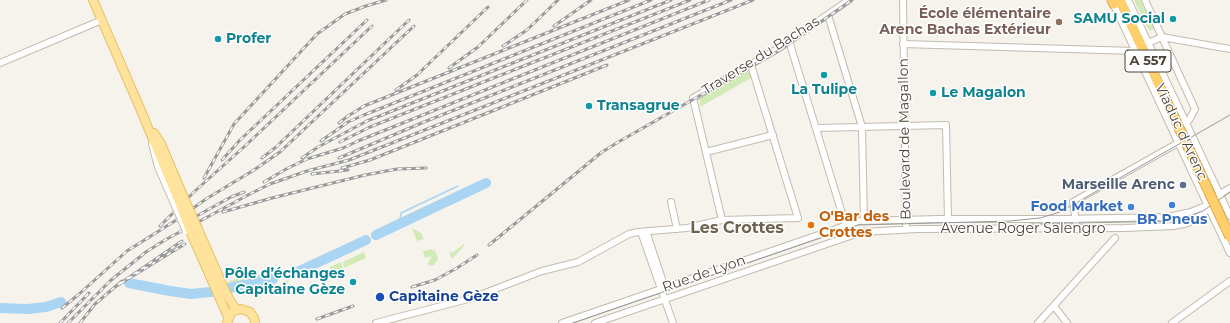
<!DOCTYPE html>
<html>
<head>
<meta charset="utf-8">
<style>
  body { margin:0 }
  canvas { display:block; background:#f6f3ec }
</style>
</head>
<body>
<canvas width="1230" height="323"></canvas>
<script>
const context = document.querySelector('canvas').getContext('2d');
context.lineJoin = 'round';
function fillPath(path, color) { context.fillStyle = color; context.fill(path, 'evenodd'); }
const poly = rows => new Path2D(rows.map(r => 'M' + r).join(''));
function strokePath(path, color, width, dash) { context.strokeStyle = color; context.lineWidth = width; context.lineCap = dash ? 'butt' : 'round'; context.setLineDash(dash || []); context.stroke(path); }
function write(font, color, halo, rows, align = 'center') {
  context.font = font + ' Montserrat,sans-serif'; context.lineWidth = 3; context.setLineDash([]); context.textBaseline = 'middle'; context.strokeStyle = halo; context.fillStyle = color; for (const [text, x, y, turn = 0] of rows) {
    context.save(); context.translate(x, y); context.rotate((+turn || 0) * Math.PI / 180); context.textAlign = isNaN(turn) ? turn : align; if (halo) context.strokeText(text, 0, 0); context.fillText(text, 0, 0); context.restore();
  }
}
fillPath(poly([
  [1134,0,1140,0,1154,29,1149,31],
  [748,70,751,78,700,107,699,98],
  [412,228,421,233,424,239,417,241],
  [464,244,465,245,452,259,449,252,452,253],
  [432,249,433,251,435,250,438,259,434,265,429,266,428,263,432,256,425,258,423,251],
  [364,252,366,258,344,268,343,262],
  [341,262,343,269,330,273,330,267],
  [268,272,271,272,273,275,230,284,229,281],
  [289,280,286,290,282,293,279,290,279,287,285,281]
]), '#d2eab5');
strokePath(poly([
  [393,227,400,219,401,213,458,186]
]), '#a9d4f2', 1.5);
strokePath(poly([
  [376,235,486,183],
  [295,273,366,240],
  [129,283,170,291,191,294,210,292,273,279],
  [0,308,28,309,46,307,61,302]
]), '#a9d4f2', 10);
const minor = poly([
  [903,0,906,229],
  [1128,0,1230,216],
  [1145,0,1195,109,1189,120,1182,123],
  [1112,1,1230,253],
  [828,15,862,127,864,221],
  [789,41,849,236],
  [1148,43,1162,37,1230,49],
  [903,44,1135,51],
  [0,63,102,20],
  [816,128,946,125,948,221],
  [152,144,158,167,175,206],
  [706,152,773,135],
  [671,202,677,229],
  [722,220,693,98,779,48,849,0],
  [1077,229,1073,202,1178,143],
  [646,231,662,279,662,287],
  [641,232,673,323],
  [1054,306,1067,323],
  [376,323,472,298,542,271,578,262,629,234,638,232,687,228,722,220,798,218,751,65],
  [562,323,859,221,940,219,1062,219,1168,217,1191,212,1203,207,1209,206],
  [595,323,862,232,917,229,1124,228,1174,226,1188,223,1203,214,1220,194,1230,188],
  [1038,323,1115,238],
  [1172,323,1230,281]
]);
const major = poly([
  [93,0,139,106,179,202],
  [154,133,161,144,184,198],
  [197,227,227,295,236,310],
  [190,231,228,317],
  [227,323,231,313,236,310,241,309,250,312,254,318,255,323]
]);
const highway = poly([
  [1112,0,1114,4],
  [1120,0,1173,115]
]);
strokePath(minor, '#c2bbae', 8);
strokePath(major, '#e6c16a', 10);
strokePath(highway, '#e0a43c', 11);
strokePath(minor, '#fff', 6);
strokePath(major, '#ffe39c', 8);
strokePath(highway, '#ffcf6e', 9);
strokePath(poly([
  [1030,224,1174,221,1203,211,1230,192],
  [573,323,858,225,1010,221,1040,218,1060,212,1230,115]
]), '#9a9a9a', 1);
const rail = poly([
  [554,26,591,0],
  [503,46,527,30,558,0],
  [449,68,478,47,527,0],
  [396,90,417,75,488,7],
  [339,123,348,116,364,106,629,0],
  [321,141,348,122,364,115,651,0],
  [340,142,370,127,690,0],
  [262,158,276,147,409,20],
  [302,158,318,147,367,121,671,0],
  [339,158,424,122,731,0],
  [222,160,240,140,367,20],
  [342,168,370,160,607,65],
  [312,174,348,170],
  [204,178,234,124,317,34,345,14,366,6,386,0],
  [264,182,288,168,307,159,343,148,358,141,709,0],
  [223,212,272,198,365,175,397,169,426,168],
  [184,223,231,197,244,192],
  [160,226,195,191,245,146,372,26],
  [182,241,118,285,185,244],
  [489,245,602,152,620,141,780,50,852,0],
  [412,287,435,280,457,268,477,255],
  [62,308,78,295,127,251,178,219,206,199,254,170,280,152,414,26],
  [317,319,353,306],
  [60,323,89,293],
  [68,323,110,281,146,252,165,240,248,195,270,184,307,171,349,160,753,0],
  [80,323,95,304,122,281]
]);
strokePath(rail, '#9a9a9a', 3);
strokePath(rail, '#fff', 1.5, [4.5]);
const minorBridge = poly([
  [175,206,186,231]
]);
const majorBridge = poly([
  [184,198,197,227],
  [179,202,190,231]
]);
const highwayBridge = poly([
  [1173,115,1230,237]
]);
strokePath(minorBridge, '#c2bbae', 8, []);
strokePath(majorBridge, '#e6c16a', 10, []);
strokePath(highwayBridge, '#e0a43c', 11, []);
strokePath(minorBridge, '#fff', 6);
strokePath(majorBridge, '#ffe39c', 8);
strokePath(highwayBridge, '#ffcf6e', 9);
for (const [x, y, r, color] of [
  [1173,19,4,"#0f9aa8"],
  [1059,22,4,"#8d6e63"],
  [218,39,4,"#0f9aa8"],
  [824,75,4,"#0f9aa8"],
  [933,93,4,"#0f9aa8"],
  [589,106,4,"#0f9aa8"],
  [1183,185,4,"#5c6f8a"],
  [1172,205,4,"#3f7fe0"],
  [1131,207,4,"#3f7fe0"],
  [811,225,4,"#e8710a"],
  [353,282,4,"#0f9aa8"],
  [380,297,5,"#1a4fb4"]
]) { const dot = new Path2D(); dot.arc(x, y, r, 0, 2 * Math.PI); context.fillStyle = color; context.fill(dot); strokePath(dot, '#fff', 1.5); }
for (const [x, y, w] of [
  [1148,61,46]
]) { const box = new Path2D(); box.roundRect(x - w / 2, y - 11, w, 22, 3); context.fillStyle = '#fff'; context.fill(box); strokePath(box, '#4b4439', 1); }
write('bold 13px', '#4b4439', null, [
  ["A 557",1148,61]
]);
write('bold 14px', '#785e54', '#fff', [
  ["École élémentaire",1051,14],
  ["Arenc Bachas Extérieur",1051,30]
], 'right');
write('bold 14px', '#0d838f', '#fff', [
  ["SAMU Social",1165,19,"right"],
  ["Profer",226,39],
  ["La Tulipe",824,90,"center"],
  ["Le Magalon",941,93],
  ["Transagrue",597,106],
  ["Pôle d’échanges",345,274,"right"],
  ["Capitaine Gèze",345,290,"right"]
], 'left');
write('14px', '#4b4439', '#fff', [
  ["Traverse du Bachas",761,56,-32],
  ["Viaduc d'Arenc",1181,132,65],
  ["Boulevard de Magallon",905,139,-91],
  ["Avenue Roger Salengro",1023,229],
  ["Rue de Lyon",704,274,-19]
]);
write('bold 14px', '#4e5e75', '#fff', [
  ["Marseille Arenc",1175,185]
], 'right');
write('bold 14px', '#366cbe', '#fff', [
  ["Food Market",1123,207],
  ["BR Pneus",1172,220,"center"]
], 'right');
write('bold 14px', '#c56008', '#fff', [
  ["O'Bar des",819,217],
  ["Crottes",819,233]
], 'left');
write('bold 14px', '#164399', '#fff', [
  ["Capitaine Gèze",389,297]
], 'left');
write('bold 16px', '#6e6250', '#fff', [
  ["Les Crottes",737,228]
]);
</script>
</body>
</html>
